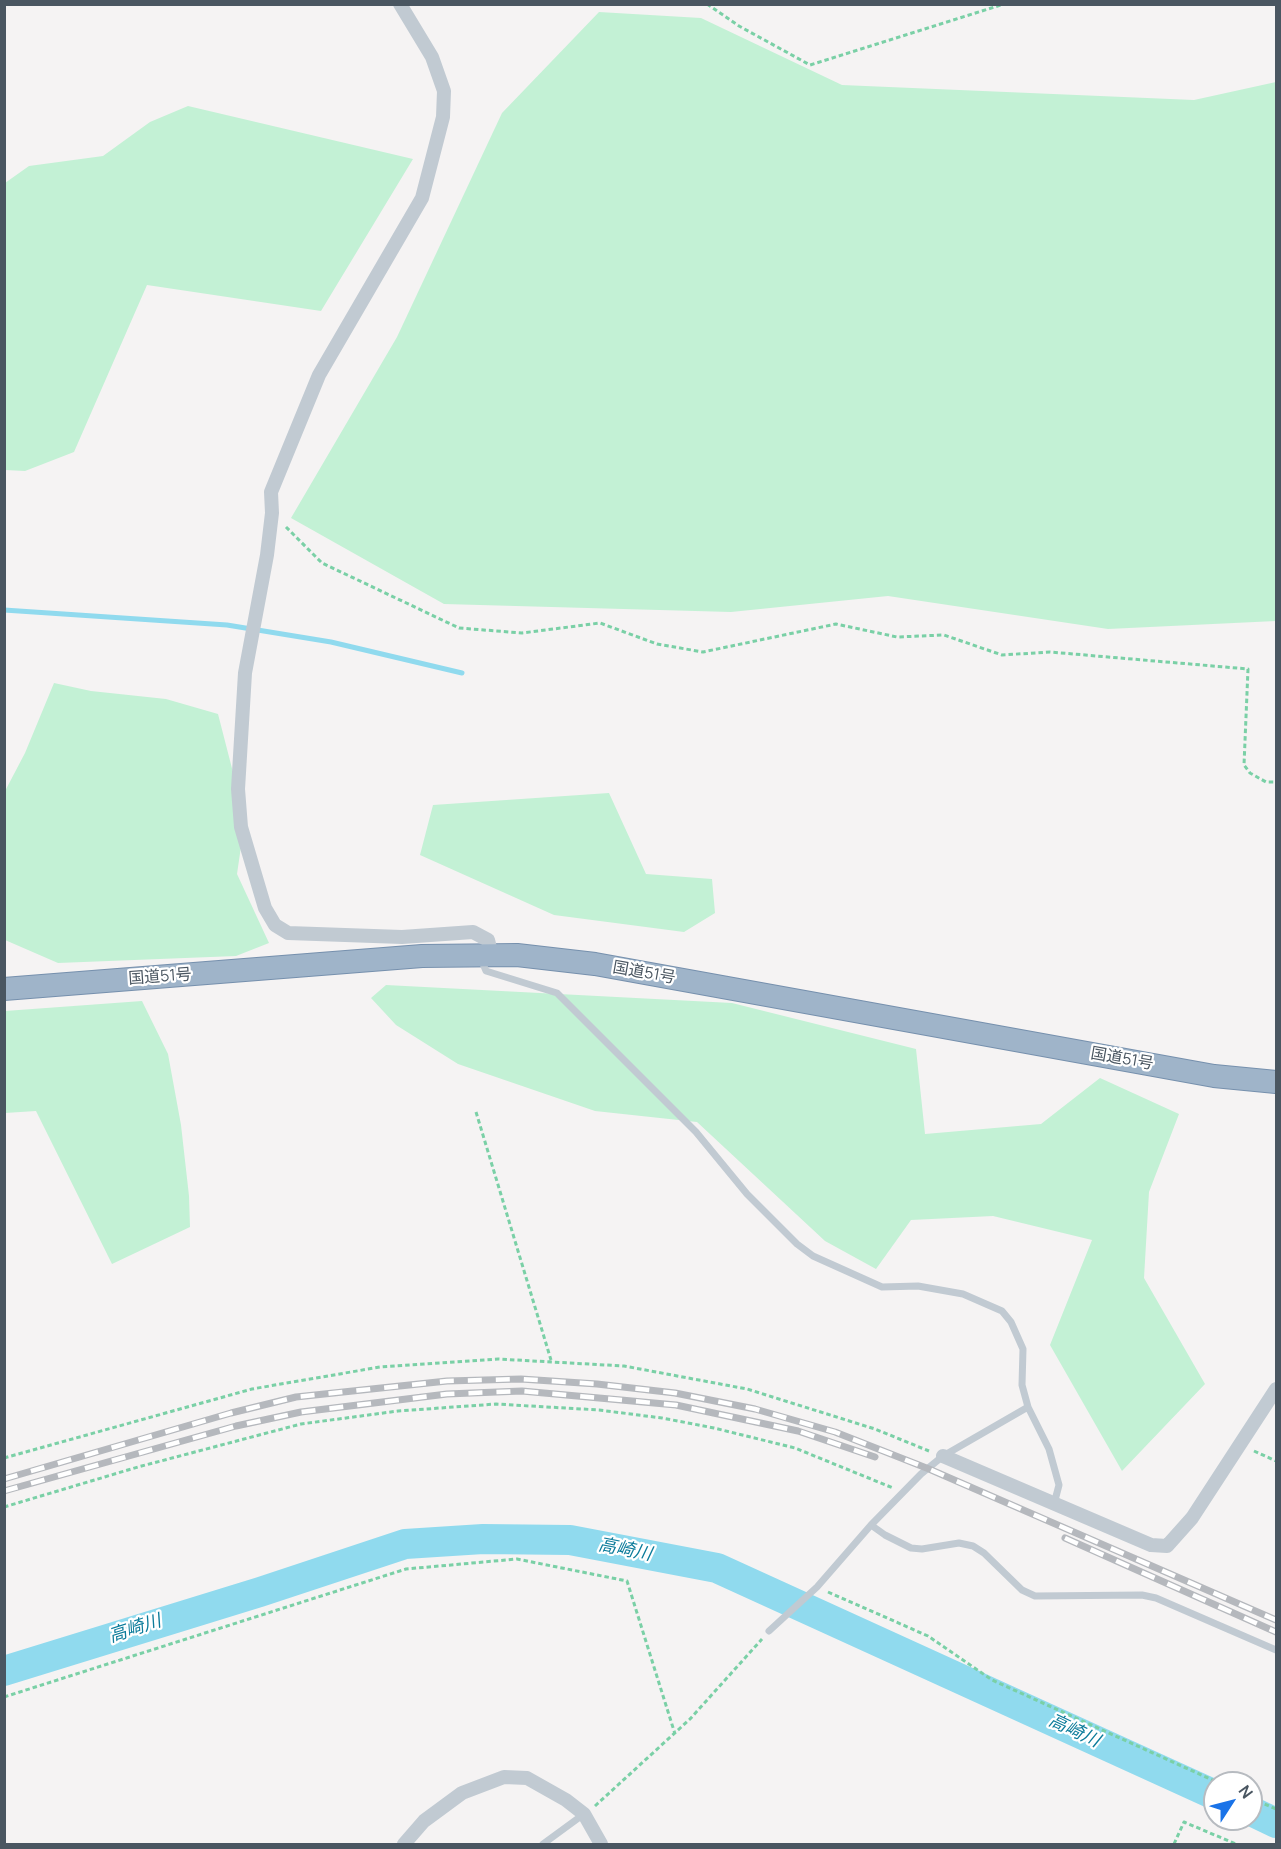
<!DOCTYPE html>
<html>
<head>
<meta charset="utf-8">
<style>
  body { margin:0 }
  #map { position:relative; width:1281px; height:1849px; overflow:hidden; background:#f5f3f3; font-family:Manrope,sans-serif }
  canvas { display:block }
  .frame { position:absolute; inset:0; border:6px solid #4a5661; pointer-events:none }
  .north { position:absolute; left:1203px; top:1771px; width:60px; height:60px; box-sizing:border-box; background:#fff; border:2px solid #b7bbc0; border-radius:50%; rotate:54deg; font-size:16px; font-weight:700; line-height:24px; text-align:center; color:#4a5661 }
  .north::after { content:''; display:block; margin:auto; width:21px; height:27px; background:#1a73e8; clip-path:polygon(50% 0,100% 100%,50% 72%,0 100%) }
</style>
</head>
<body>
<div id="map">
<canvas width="1281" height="1849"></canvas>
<div class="frame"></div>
<div class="north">N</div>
</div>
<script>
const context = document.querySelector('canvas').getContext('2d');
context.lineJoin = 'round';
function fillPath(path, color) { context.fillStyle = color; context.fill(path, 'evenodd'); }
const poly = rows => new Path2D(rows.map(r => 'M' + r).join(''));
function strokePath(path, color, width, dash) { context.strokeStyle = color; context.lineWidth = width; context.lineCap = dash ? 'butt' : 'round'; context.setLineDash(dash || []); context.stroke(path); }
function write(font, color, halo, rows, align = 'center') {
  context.font = font + ' Manrope,"Noto Sans JP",sans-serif'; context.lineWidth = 4.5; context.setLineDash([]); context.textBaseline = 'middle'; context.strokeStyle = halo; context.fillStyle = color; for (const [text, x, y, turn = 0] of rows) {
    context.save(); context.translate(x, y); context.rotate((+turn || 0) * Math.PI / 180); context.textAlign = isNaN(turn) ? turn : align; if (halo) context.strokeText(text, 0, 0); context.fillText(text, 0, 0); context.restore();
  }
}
fillPath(poly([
  [599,12,701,18,842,85,1194,100,1276,82,1276,621,1108,629,888,596,731,612,444,604,291,518,397,337,502,113],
  [188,106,413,159,321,311,147,285,74,452,25,471,5,470,5,183,29,166,103,156,150,122],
  [54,683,91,691,166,699,218,714,245,819,237,874,269,943,236,956,58,963,5,940,4,793,25,753],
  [609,793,646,874,712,879,715,913,684,932,554,915,420,855,433,805],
  [386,985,732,1003,916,1049,925,1134,1041,1124,1100,1078,1179,1114,1149,1192,1144,1278,1205,1384,1122,1471,1050,1345,1092,1240,993,1216,911,1220,876,1269,825,1241,697,1122,595,1111,458,1064,396,1025,371,998],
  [142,1001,168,1054,181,1125,189,1196,190,1227,112,1264,36,1111,5,1113,5,1011]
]), '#c3f1d5');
strokePath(poly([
  [4,610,227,625,331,642,462,673]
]), '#90daee', 5);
strokePath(poly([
  [4,1671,260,1592,405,1544,483,1539,570,1540,717,1568,1215,1795],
  [1251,1811,1276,1823]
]), '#90daee', 30);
const trunk = poly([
  [4,989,422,956,517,955,595,964,1214,1076,1276,1082]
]);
strokePath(trunk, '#7690ad', 24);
strokePath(poly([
  [707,4,739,26,810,65,1004,4],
  [286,527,322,563,459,628,522,633,600,623,657,644,703,652,836,624,897,637,944,635,1002,655,1050,652,1248,669,1244,765,1250,773,1266,782,1276,782],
  [476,1112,551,1360],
  [1254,1451,1276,1461],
  [4,1458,252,1389,380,1367,498,1359,624,1366,747,1389,875,1429,929,1451],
  [4,1507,138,1467,301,1424,398,1411,496,1404,599,1410,662,1418,714,1428,795,1448,893,1488],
  [828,1592,928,1636,992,1680,1219,1783],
  [4,1697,406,1569,517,1559,627,1581,675,1734],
  [1251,1798,1276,1809],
  [595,1806,690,1719,762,1639],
  [1174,1844,1184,1822,1236,1844]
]), '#7ad0a6', 3, [4.5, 3]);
strokePath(poly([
  [481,959,486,971,557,993,696,1132,747,1194,797,1244,813,1256,882,1287,918,1286,963,1294,1002,1311,1011,1322,1023,1349,1022,1385,1028,1407,1049,1449,1059,1485,1054,1504],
  [871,1525,885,1535,911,1548,922,1549,959,1543,973,1546,984,1553,1022,1590,1035,1596,1142,1595,1156,1598,1276,1650],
  [769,1631,817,1587,871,1525,921,1474,943,1456,1028,1407],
  [543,1844,584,1814]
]), '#c1cad2', 7);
strokePath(poly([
  [400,4,432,57,444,91,443,117,422,198,319,375,271,492,272,513,267,555,245,673,238,789,241,827,265,908,275,925,288,933,402,937,473,932,488,940,492,956],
  [943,1456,1151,1545,1167,1546,1192,1518,1276,1389],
  [404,1844,424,1821,462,1793,504,1777,527,1778,566,1800,584,1814,601,1844]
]), '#c1cad2', 14);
strokePath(trunk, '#9fb4c9', 22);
const rail = poly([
  [4,1479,231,1413,296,1397,447,1381,521,1379,597,1384,675,1393,755,1409,835,1432,929,1469,1276,1620],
  [4,1491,236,1426,301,1412,447,1394,522,1391,676,1405,798,1431,875,1457],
  [1065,1538,1276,1632]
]);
strokePath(rail, '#b5b8bd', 7);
strokePath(rail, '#fff', 4.5, [14]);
write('16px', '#4a5661', '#fff', [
  ["国道51号",644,973,10],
  ["国道51号",160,977,-4],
  ["国道51号",1122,1059,10]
]);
write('italic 18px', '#0c7c9b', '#fff', [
  ["高崎川",625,1550,11],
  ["高崎川",135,1629,-18],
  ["高崎川",1074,1731,25]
]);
</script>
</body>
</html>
